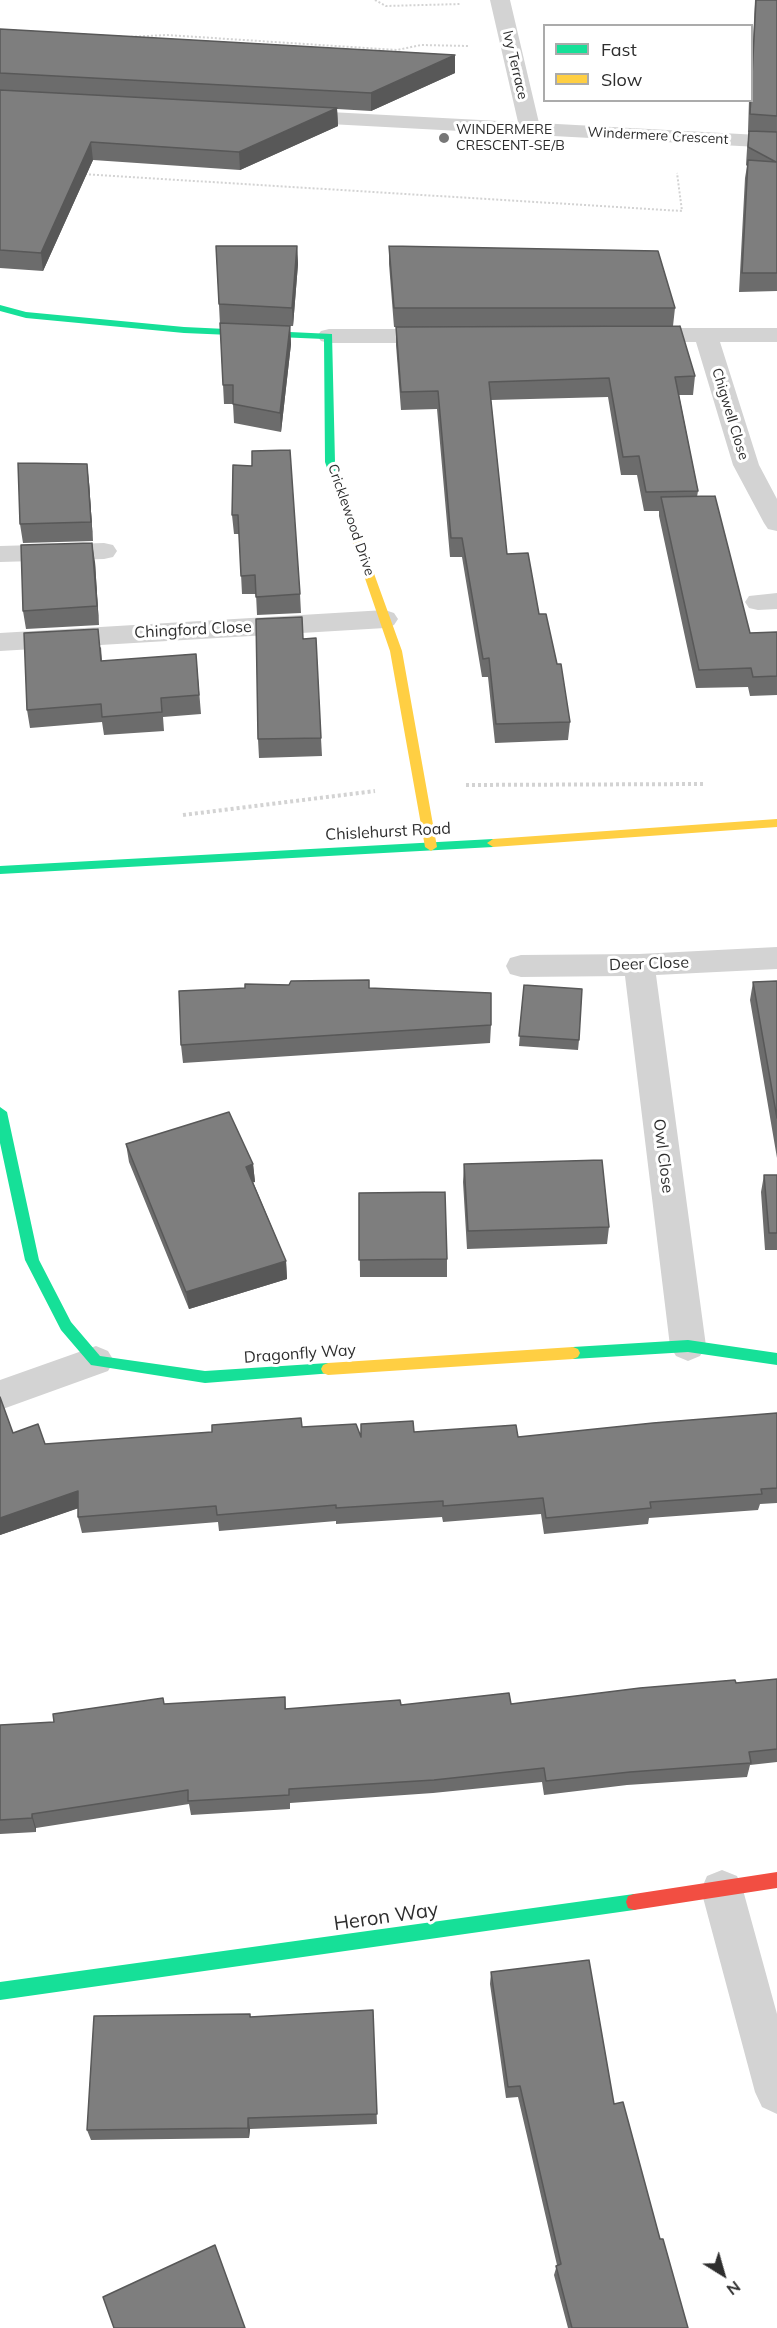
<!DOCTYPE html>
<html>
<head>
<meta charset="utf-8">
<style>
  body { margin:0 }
  #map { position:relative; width:777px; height:2328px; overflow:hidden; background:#fff; font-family:Mulish,sans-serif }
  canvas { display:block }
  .legend { position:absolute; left:543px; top:24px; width:210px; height:78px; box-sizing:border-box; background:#fff; border:2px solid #ababab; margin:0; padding:8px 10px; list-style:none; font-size:18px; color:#2e2e2e }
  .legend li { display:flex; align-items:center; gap:12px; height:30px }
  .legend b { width:30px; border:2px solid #ababab }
  .north { position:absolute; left:693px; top:2244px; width:60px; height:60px; -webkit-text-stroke:4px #fff; paint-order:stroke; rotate:143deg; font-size:16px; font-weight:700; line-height:24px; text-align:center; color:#2e2e2e }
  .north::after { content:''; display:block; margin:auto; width:21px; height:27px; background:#2e2e2e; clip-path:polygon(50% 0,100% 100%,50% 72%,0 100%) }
</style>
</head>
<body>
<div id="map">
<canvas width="777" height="2328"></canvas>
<ul class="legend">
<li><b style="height:8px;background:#16e098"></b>Fast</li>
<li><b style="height:8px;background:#ffcf43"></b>Slow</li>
</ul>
<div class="north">N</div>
</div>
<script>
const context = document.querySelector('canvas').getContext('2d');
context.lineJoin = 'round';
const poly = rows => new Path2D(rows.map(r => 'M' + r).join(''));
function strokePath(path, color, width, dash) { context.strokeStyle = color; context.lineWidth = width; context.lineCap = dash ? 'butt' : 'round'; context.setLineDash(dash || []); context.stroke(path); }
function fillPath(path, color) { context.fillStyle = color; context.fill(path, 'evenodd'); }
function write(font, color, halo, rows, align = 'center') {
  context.font = font + ' Mulish,sans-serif'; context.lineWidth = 6; context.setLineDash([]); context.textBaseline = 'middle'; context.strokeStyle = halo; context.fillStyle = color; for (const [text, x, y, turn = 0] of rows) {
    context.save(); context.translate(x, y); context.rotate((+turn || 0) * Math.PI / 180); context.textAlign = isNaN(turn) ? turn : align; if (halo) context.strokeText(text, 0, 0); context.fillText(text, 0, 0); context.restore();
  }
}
strokePath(poly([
  [375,0,386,6,461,4],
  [127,37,167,35,397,50,421,45,469,46],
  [81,174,682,211,677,173]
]), '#d3d3d3', 2, [2, 2]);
strokePath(poly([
  [466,785,704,784],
  [183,815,375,791]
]), '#d3d3d3', 4, [3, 3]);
fillPath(poly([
  [490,0,510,0,539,123,777,136,777,148,292,122,285,120,281,116,285,112,292,110,518,122,490,0],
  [637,328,777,328,777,342,720,342,759,465,777,499,777,531,768,529,764,523,733,465,696,342,637,342,629,340,625,335,629,330,637,328],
  [329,329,441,329,449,331,453,336,449,341,441,343,329,343,321,341,317,336,321,331,329,329],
  [104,543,113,545,117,551,113,557,104,559,0,562,0,546,104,543],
  [777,593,777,609,758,610,749,608,745,602,749,596,777,593],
  [385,610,394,613,398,619,394,625,385,628,0,651,0,633,385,610],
  [777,947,777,969,656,975,706,1346,700,1356,688,1361,676,1356,670,1346,625,976,521,977,510,974,506,966,510,958,521,955,639,954,777,947],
  [96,1346,108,1351,114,1361,108,1371,0,1410,0,1380,96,1346],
  [722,1870,737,1876,743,1890,777,2014,777,2114,762,2107,755,2092,701,1890,707,1876,722,1870]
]), '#d3d3d3');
fillPath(poly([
  [0,305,26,312,184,327,332,334,335,462,359,532,354,535,349,532,325,462,324,339,184,333,26,318,0,311,0,305],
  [493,839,499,843,493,847,0,874,0,866,493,839],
  [0,1107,7,1112,39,1260,71,1322,100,1356,205,1371,328,1363,333,1365,335,1369,333,1373,205,1383,91,1365,61,1330,25,1260,0,1143,0,1107],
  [688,1340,777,1353,777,1365,688,1352,573,1359,568,1357,566,1353,568,1349,573,1347,688,1340],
  [634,1894,640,1896,642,1902,640,1908,634,1910,0,2000,0,1982,634,1894]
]), '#16e098');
fillPath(poly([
  [354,529,359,532,402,651,437,847,431,851,425,847,390,651,349,532,354,529],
  [777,819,777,827,493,847,487,843,493,839,777,819],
  [573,1347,578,1349,580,1353,578,1357,573,1359,328,1375,323,1373,321,1369,323,1365,328,1363,573,1347]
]), '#ffcf43');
fillPath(poly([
  [777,1872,777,1888,634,1910,628,1908,626,1902,628,1896,634,1894,777,1872]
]), '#f24e42');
fillPath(poly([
  [755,0,777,0,777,291,739,292,745,178,747,166,746,165,747,149,749,132,748,132,749,100,752,100,752,62],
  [0,29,455,55,455,73,371,111,337,109,338,126,240,170,93,160,43,271,0,268],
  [216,246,297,246,298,264,293,326,290,326,291,344,281,432,234,423,233,404,224,404],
  [389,246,675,308,673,326,695,376,693,395,679,395,698,491,697,497,750,633,777,632,777,695,750,696,748,687,696,688,659,516,659,511,644,511,637,475,621,475,608,397,491,400,507,554,539,614,570,722,568,740,495,743,488,677,482,677,462,557,450,557,437,409,401,410,396,345,396,327,497,326,394,327,389,264],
  [233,465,300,594,301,613,257,615,256,594,242,594,239,534,234,534,232,515],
  [89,482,93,541,23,543,20,524],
  [95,562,99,625,26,629,23,611],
  [303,639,321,738,322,756,259,758,258,739],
  [101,647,102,661,196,654,201,714,163,717,164,731,104,735,102,722,30,728,27,710],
  [777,981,777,1158,750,1000,753,982],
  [524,985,579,1040,578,1050,519,1046],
  [369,988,491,1025,490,1043,183,1063,181,1045],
  [126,1144,253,1164,255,1182,253,1182,286,1261,287,1279,189,1309,129,1162],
  [464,1164,609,1227,607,1244,467,1249,463,1182],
  [764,1175,777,1175,777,1250,765,1250,761,1192],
  [359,1193,447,1259,447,1277,360,1277],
  [0,1397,13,1433,45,1444,302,1427,361,1437,414,1432,518,1437,777,1413,777,1503,760,1504,758,1510,649,1518,648,1524,544,1534,541,1514,443,1522,442,1517,336,1524,336,1521,219,1531,218,1522,82,1533,78,1517,78,1508,0,1535],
  [777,1679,777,1762,750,1765,747,1777,627,1785,544,1795,542,1782,433,1793,290,1803,290,1809,191,1815,189,1804,36,1828,36,1832,0,1834,0,1725,54,1722,164,1704,285,1697,286,1709,401,1705,511,1704],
  [491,1972,614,2104,660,2239,688,2328,568,2328,554,2275,557,2265,518,2097,506,2098,490,1984],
  [373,2010,377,2124,250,2129,249,2138,91,2140,87,2130,251,2017]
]), '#6c6c6c');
fillPath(poly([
  [455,55,455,73,371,111,371,93],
  [337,108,338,126,240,170,239,152],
  [91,142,93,160,43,271,41,253],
  [297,246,298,264,293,326,292,308],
  [290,326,291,344,281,432,280,413],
  [87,464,89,482,93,541,91,522],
  [92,543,95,562,99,625,97,606],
  [253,1164,255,1182,247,1184,246,1167],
  [286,1261,287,1279,189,1309,186,1292],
  [78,1491,82,1507,0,1535,0,1518],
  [32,1814,36,1828,36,1832,32,1818],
  [248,2118,250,2129,249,2138,248,2128]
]), '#585858');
const building = poly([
  [756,0,777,0,777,116,750,114,756,0],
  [0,29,455,55,371,93,0,73,0,29],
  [0,90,337,108,239,152,91,142,41,253,0,250,0,90],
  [749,131,777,132,777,273,742,273,748,160,776,162,748,147,749,131],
  [216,246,297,246,292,308,219,304,216,246],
  [389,246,658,251,675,308,394,308,389,246],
  [220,323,290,326,280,413,233,404,233,385,223,385,220,323],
  [680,326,695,376,675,377,698,491,646,492,639,456,623,457,609,378,489,382,507,554,528,553,539,614,546,614,557,664,561,664,570,722,496,724,489,658,483,659,462,538,451,538,438,391,401,392,396,327,680,326],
  [290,450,300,594,256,597,255,575,241,576,238,515,232,515,233,465,252,466,252,451,290,450],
  [18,463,87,464,91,522,20,524,18,463],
  [715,496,750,633,777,632,777,676,753,677,751,668,699,670,661,497,715,496],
  [92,543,97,606,23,611,21,545,92,543],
  [302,617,303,639,316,638,321,738,258,739,256,619,302,617],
  [98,629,101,661,196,654,199,695,161,698,162,712,102,717,101,704,27,710,24,633,98,629],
  [369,980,369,988,491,993,491,1025,181,1045,179,991,245,988,245,984,289,985,291,981,369,980],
  [777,981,777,1118,753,982,777,981],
  [524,985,582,989,579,1040,519,1036,524,985],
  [229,1112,253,1164,246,1167,286,1261,186,1292,126,1144,229,1112],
  [602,1160,609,1227,468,1231,464,1164,602,1160],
  [764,1175,777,1175,777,1233,769,1233,764,1175],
  [445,1192,447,1259,359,1260,359,1193,445,1192],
  [0,1397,13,1433,38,1424,45,1444,212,1432,212,1425,301,1418,302,1427,356,1424,361,1437,361,1424,413,1421,414,1432,516,1425,518,1437,653,1423,777,1413,777,1488,761,1489,762,1494,650,1502,651,1508,546,1518,543,1498,443,1506,443,1501,336,1508,336,1505,217,1515,216,1506,78,1517,78,1491,0,1518,0,1397],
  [777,1679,777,1749,749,1752,751,1763,630,1772,546,1781,544,1768,434,1780,289,1789,289,1795,188,1801,188,1790,32,1814,32,1818,0,1820,0,1725,54,1722,53,1714,163,1698,164,1704,285,1697,285,1709,400,1700,401,1705,509,1693,511,1704,640,1688,735,1680,736,1683,777,1679],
  [589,1960,614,2104,623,2102,660,2239,663,2239,688,2328,572,2328,556,2266,561,2264,520,2086,508,2087,491,1972,589,1960],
  [373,2010,377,2114,248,2118,248,2128,87,2130,94,2016,250,2014,250,2017,373,2010],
  [215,2245,245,2328,114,2328,103,2297,215,2245]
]);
fillPath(building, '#7e7e7e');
strokePath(building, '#585858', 1.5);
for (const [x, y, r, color] of [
  [444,138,6,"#777"]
]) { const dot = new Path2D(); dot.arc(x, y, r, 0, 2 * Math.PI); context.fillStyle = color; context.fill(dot); strokePath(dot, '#fff', 2); }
write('14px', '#2e2e2e', '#fff', [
  ["Ivy Terrace",515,65,77],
  ["Windermere Crescent",658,136,3],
  ["Chigwell Close",730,414,73],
  ["Cricklewood Drive",351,520,71]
]);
write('14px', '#2e2e2e', '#fff', [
  ["WINDERMERE",456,130],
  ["CRESCENT-SE/B",456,146]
], 'left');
write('16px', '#2e2e2e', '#fff', [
  ["Chingford Close",193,630,-3],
  ["Chislehurst Road",388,832,-3],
  ["Deer Close",649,964,-2],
  ["Owl Close",663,1156,83],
  ["Dragonfly Way",300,1354,-4]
]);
write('20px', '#2e2e2e', '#fff', [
  ["Heron Way",386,1917,-8]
]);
</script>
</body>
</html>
